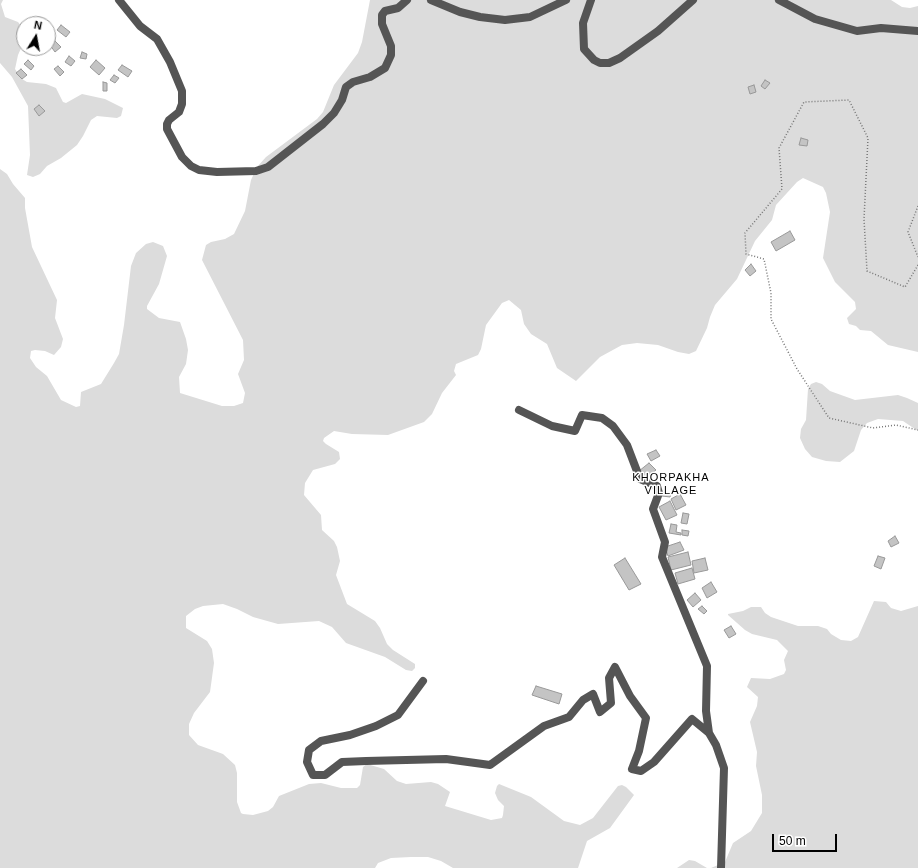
<!DOCTYPE html>
<html>
<head>
<meta charset="utf-8">
<style>
  body { margin:0 }
  #map { position:relative; width:918px; height:868px; overflow:hidden; background:#fff; font-family:Arial,sans-serif }
  canvas { display:block }
  .north { position:absolute; left:16px; top:16px; width:40px; height:40px; box-sizing:border-box; background:#fff; border:1px solid #999; border-radius:50%; rotate:11deg; font-size:11px; font-weight:700; line-height:16px; text-align:center; color:#000 }
  .north::after { content:''; display:block; margin:auto; width:14px; height:18px; background:#000; clip-path:polygon(50% 0,100% 100%,50% 72%,0 100%) }
  .scale { position:absolute; left:772px; top:834px; width:65px; height:18px; box-sizing:border-box; border:2px solid #000; border-top:0; padding-left:5px; font-size:12px; line-height:14px; white-space:nowrap; color:#000; -webkit-text-stroke:3px #fff; paint-order:stroke }
</style>
</head>
<body>
<div id="map">
<canvas width="918" height="868"></canvas>
<div class="north">N</div>
<div class="scale">50 m</div>
</div>
<script>
const context = document.querySelector('canvas').getContext('2d');
context.lineJoin = 'round';
function fillPath(path, color) { context.fillStyle = color; context.fill(path, 'evenodd'); }
const poly = rows => new Path2D(rows.map(r => 'M' + r).join(''));
function strokePath(path, color, width, dash) { context.strokeStyle = color; context.lineWidth = width; context.lineCap = dash ? 'butt' : 'round'; context.setLineDash(dash || []); context.stroke(path); }
function write(font, color, halo, rows, align = 'center') {
  context.font = font + ' Arial,sans-serif'; context.lineWidth = 3; context.setLineDash([]); context.textBaseline = 'middle'; context.strokeStyle = halo; context.fillStyle = color; for (const [text, x, y, turn = 0] of rows) {
    context.save(); context.translate(x, y); context.rotate((+turn || 0) * Math.PI / 180); context.textAlign = isNaN(turn) ? turn : align; if (halo) context.strokeText(text, 0, 0); context.fillText(text, 0, 0); context.restore();
  }
}
fillPath(poly([
  [0,0,3,0,1,4,5,17,18,22,22,27,22,46,18,55,15,69,22,79,27,82,46,84,56,88,63,102,66,103,82,94,105,99,123,108,121,116,117,118,97,116,91,120,83,136,77,145,61,158,47,166,40,174,33,177,27,175,30,155,28,106,12,77,0,63],
  [370,0,891,0,902,7,910,8,918,6,918,352,888,345,871,331,860,330,856,326,849,324,847,318,856,309,855,302,835,282,823,258,830,212,826,193,823,187,803,178,797,182,776,205,772,220,755,241,737,279,715,305,710,317,707,328,696,351,689,354,678,352,658,345,637,343,622,345,600,357,576,381,557,368,547,344,531,334,524,324,521,310,509,300,502,303,486,325,481,349,478,355,456,364,454,371,456,375,442,393,432,414,424,422,388,435,352,434,334,431,324,438,323,441,326,444,339,452,340,459,335,464,313,470,305,483,304,495,321,515,322,530,334,541,337,547,340,561,336,575,347,604,375,621,380,628,387,644,393,650,415,664,415,668,412,671,406,670,385,657,346,643,332,627,319,621,278,624,253,617,237,609,223,604,203,606,195,609,186,616,186,628,207,641,212,649,214,663,210,692,194,713,189,724,189,735,198,745,223,754,235,765,237,773,237,802,241,813,243,814,253,815,268,811,273,807,279,796,309,784,321,783,341,788,357,788,360,785,363,767,367,764,384,769,397,781,406,784,431,782,438,784,450,792,445,806,491,820,502,818,503,815,504,806,498,800,495,793,497,786,499,784,531,797,564,821,580,825,593,818,618,786,622,785,626,787,634,795,610,828,587,841,578,868,453,868,441,861,428,857,411,857,391,858,378,863,375,868,0,868,0,169,7,174,13,184,25,198,25,208,32,247,57,300,55,318,63,339,61,347,54,355,45,351,35,350,31,351,30,358,36,367,47,376,61,400,76,407,80,406,81,392,101,384,114,363,119,354,124,325,131,266,136,253,146,244,153,242,163,246,167,256,159,284,147,306,147,309,159,318,180,322,186,339,188,350,186,364,179,377,180,393,222,406,234,406,243,403,245,393,238,374,244,360,243,340,202,260,206,245,211,242,225,239,234,234,245,211,251,180,257,167,266,157,317,119,323,112,334,85,358,53,362,42],
  [816,382,822,384,830,391,855,400,898,395,907,398,918,403,918,431,903,421,878,419,867,423,861,430,854,451,840,462,826,461,812,457,805,449,800,438,801,429,806,420,808,389,811,384],
  [874,601,886,602,891,608,901,611,918,606,918,868,711,868,725,862,733,843,751,831,762,813,762,795,756,766,757,752,750,722,757,706,758,697,747,687,751,678,770,679,784,674,786,670,784,660,788,651,777,640,752,634,745,630,728,615,728,614,743,611,751,607,761,607,765,613,771,617,798,626,818,626,827,629,831,634,841,640,851,641,858,637],
  [689,860,695,861,707,868,677,868]
]), '#dcdcdc');
const building = poly([
  [61,25,70,32,66,37,57,30,61,25],
  [55,41,61,47,55,52,50,45,55,41],
  [82,52,87,54,86,59,80,58,82,52],
  [69,56,75,61,71,66,65,62,69,56],
  [28,60,34,66,31,70,24,64,28,60],
  [96,60,105,68,99,75,90,67,96,60],
  [122,65,132,71,128,77,118,70,122,65],
  [58,66,64,72,60,76,54,69,58,66],
  [21,69,27,75,22,79,16,73,21,69],
  [114,75,119,78,115,83,110,80,114,75],
  [765,80,770,83,765,89,761,86,765,80],
  [103,82,107,83,107,91,103,91,103,82],
  [754,85,756,92,750,94,748,87,754,85],
  [39,105,45,111,39,116,34,109,39,105],
  [801,138,808,140,807,146,799,145,801,138],
  [790,231,795,240,776,251,771,242,790,231],
  [751,264,756,271,750,276,745,270,751,264],
  [656,450,660,456,651,461,647,454,656,450],
  [649,463,656,470,645,479,639,471,649,463],
  [663,493,671,494,670,497,662,496,663,493],
  [680,494,686,505,676,510,671,499,680,494],
  [670,501,677,515,666,520,659,507,670,501],
  [683,513,689,514,687,524,681,523,683,513],
  [671,524,677,525,676,532,681,533,681,535,669,533,671,524],
  [682,530,689,531,688,536,682,535,682,530],
  [895,536,899,543,891,547,888,541,895,536],
  [680,542,684,550,668,556,665,547,680,542],
  [688,552,691,565,671,570,668,557,688,552],
  [878,556,885,558,881,569,874,566,878,556],
  [625,558,641,584,629,590,614,565,625,558],
  [705,558,708,570,694,573,692,561,705,558],
  [692,568,695,579,678,584,675,573,692,568],
  [711,582,717,592,707,598,702,588,711,582],
  [695,593,701,600,693,607,687,600,695,593],
  [702,606,707,611,704,614,698,609,702,606],
  [731,626,736,634,729,638,724,630,731,626],
  [536,686,562,694,559,704,532,695,536,686]
]);
fillPath(building, '#c4c4c4');
strokePath(building, '#999', 1);
strokePath(poly([
  [918,206,908,232,918,257],
  [918,265,905,287,867,271,864,219,868,138,849,100,804,102,779,148,782,189,745,233,746,254,764,259,771,293,771,319,797,369,829,418,873,428,896,425,918,430]
]), '#777', 1.5, [1, 2]);
strokePath(poly([
  [119,0,140,26,157,39,170,62,182,91,182,104,179,112,169,120,167,124,167,129,182,157,191,166,199,170,217,172,256,171,268,167,323,124,334,113,342,100,346,87,353,82,370,77,385,68,391,55,391,46,382,24,382,15,385,11,398,8,407,0],
  [431,0,460,12,480,17,505,20,530,17,566,0],
  [591,0,583,23,584,49,594,60,600,63,609,63,620,58,658,31,693,0],
  [779,0,815,19,857,31,881,28,918,31],
  [519,410,552,426,575,431,582,415,602,418,613,426,627,445,640,479,657,486,659,493,653,509,665,542,662,557,707,666,706,711,709,733,716,745,724,768,721,868],
  [423,681,398,715,376,726,350,735,321,741,309,750,307,762,313,775,325,775,342,762,366,761,446,759,490,765,544,726,569,717,583,700,593,694,600,712,611,703,609,678,615,667,630,696,646,718,639,751,632,769,641,771,654,762,692,719,709,733]
]), '#555', 8);
context.letterSpacing = '1px';
write('11px', '#000', '#fff', [
  ["KHORPAKHA",671,478],
  ["VILLAGE",671,491]
]);
context.letterSpacing = '0px';
</script>
</body>
</html>
